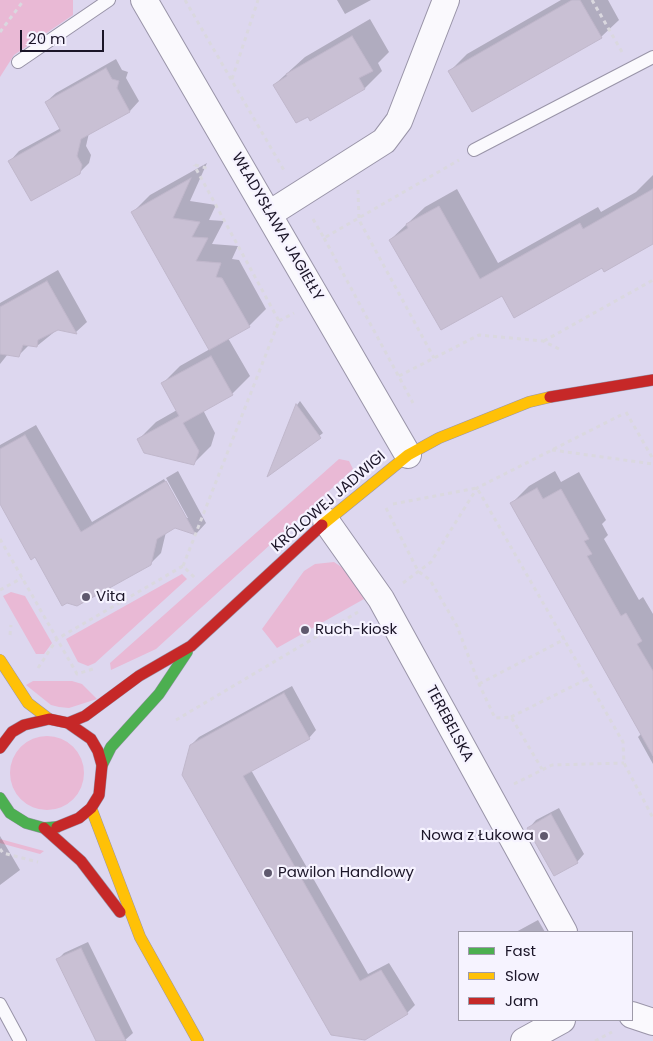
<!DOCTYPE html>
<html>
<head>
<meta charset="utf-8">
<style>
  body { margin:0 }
  #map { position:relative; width:653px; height:1041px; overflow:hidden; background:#ddd7ef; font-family:Poppins,sans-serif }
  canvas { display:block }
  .legend { position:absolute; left:458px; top:931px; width:175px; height:90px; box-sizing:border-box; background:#f6f3ff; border:1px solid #9e9aa9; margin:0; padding:6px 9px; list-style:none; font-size:15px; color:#1b1528 }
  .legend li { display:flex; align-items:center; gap:10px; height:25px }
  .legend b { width:25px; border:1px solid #9e9aa9 }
  .scale { position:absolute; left:20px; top:30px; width:84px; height:22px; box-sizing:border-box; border:2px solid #1b1528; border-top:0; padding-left:6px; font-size:15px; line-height:18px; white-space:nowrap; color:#1b1528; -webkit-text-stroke:4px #f6f3ff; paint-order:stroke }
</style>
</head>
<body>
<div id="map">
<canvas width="653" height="1041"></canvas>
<ul class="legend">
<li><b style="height:6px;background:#4caf50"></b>Fast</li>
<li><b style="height:6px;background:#ffc107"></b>Slow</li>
<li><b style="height:6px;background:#c62828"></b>Jam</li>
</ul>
<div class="scale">20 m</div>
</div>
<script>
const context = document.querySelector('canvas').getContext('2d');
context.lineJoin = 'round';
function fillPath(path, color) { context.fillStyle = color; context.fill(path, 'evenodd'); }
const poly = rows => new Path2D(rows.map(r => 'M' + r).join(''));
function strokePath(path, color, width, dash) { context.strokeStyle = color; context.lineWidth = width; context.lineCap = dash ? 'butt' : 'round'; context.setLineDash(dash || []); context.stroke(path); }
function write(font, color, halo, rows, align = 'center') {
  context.font = font + ' Poppins,sans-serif'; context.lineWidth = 4.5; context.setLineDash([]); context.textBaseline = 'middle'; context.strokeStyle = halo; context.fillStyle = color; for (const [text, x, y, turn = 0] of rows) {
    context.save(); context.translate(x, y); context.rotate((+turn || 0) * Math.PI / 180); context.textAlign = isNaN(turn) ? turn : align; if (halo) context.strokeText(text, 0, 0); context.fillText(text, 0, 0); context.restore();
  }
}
fillPath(poly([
  [0,0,73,0,73,15,14,55,0,77],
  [339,459,349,461,353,469,156,649,111,670,110,663],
  [334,562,349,572,364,599,277,648,262,629,304,571,315,564],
  [182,574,187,579,95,663,88,666,78,662,66,639],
  [11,592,25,596,52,643,44,654,36,654,3,596],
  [33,681,72,681,82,684,97,699,69,708,59,707,51,705,26,685],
  '10 773a37 37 0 1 1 74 0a37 37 0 1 1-74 0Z',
  [0,839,44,851,40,854,0,843]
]), '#e9b9d5');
fillPath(poly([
  [337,0,371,0,345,14],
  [561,0,608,0,619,20,601,37,450,71,467,54],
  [370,19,389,52,378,63,382,71,365,88,311,119,274,85,305,57],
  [116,59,122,70,128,72,126,78,139,101,130,111,89,133,86,146,91,155,89,163,79,173,10,161,19,151,61,128,46,102,56,93],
  [207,163,190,201,216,205,209,220,224,221,212,244,238,246,232,259,239,260,266,309,249,326,228,338,250,376,232,394,203,410,215,433,211,446,193,464,139,439,156,422,177,410,163,383,180,366,210,349,133,212,150,195],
  [653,175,653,243,603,266,503,294,390,240,425,207,457,189,498,263,598,207,601,212,636,192],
  [58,270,87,322,76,332,58,329,37,346,30,344,19,355,8,354,0,364,0,303],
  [300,401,323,433,270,474,297,405],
  [36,425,92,522,164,479,186,518,188,518,166,478,178,471,206,523,196,534,175,527,166,532,161,553,150,564,35,556,0,501,0,445],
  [555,471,561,482,579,472,606,520,602,524,608,535,604,539,639,600,643,597,653,614,653,764,638,737,642,733,511,504,529,486],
  [292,686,316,730,309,738,251,770,368,974,389,963,415,1005,407,1013,365,1038,191,745,199,737],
  [559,808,584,854,577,862,529,828,536,820],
  [0,836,20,870,0,885],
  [538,920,545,932,516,932],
  [88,942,133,1033,124,1041,97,1041,57,960,64,953]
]), '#0003');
const building = poly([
  [572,0,580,0,602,38,472,112,448,71,572,0],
  [352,36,373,71,359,78,365,89,310,121,308,117,296,123,273,85,287,76,286,74,352,36],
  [106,68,112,79,119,81,117,88,130,112,81,139,77,156,82,165,80,174,31,201,8,161,61,131,45,102,106,68],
  [191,178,173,218,200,222,192,237,208,238,196,261,221,263,216,277,222,278,250,327,209,350,131,212,191,178],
  [653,189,653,244,604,272,602,268,514,318,502,296,441,330,389,240,408,228,406,224,439,206,480,279,580,223,583,229,653,189],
  [47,281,77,334,58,330,38,340,37,347,23,345,19,357,0,354,0,307,47,281],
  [211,356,233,395,183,423,199,451,194,465,144,453,137,439,179,416,161,383,211,356],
  [296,404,321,438,267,477,296,404],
  [25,435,81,532,166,481,196,535,175,528,157,539,151,565,77,606,67,603,62,606,35,557,31,560,0,504,0,449,25,435],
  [537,488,543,499,561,489,589,539,584,541,592,554,587,556,621,616,626,613,642,641,637,644,653,671,653,756,510,503,537,488],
  [284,693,310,739,243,776,360,981,381,970,408,1014,365,1040,331,1035,182,775,190,745,284,693],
  [551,814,578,863,554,876,527,828,551,814],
  [81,948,98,984,126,1041,96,1041,56,959,81,948]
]);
fillPath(building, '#c9c0d4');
strokePath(building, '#c0b7cb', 1);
const lane = poly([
  [18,62,109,0],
  [474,150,653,57],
  [0,1004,20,1041]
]);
const street = poly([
  [144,0,408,455],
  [269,214,384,141,399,121,446,0],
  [326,521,381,599,564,932],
  [632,1015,653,1022],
  [524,1041,562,1020]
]);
const fast = poly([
  [102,765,111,747,159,694,187,652],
  [0,798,10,813,26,823,44,828,57,827]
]);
const slow = poly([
  [322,525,408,455,439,438,529,402,550,397],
  [0,660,28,703,49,719],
  [91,808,140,937,198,1041]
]);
const jam = poly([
  [550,397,653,380],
  [68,723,85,716,139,676,191,646,322,525],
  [0,748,12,732,24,725,49,719,68,723,91,739,98,751,102,765,99,795,91,808,79,818,57,827],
  [44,828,81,861,120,912]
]);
strokePath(lane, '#9994a8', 14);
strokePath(street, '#9994a8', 28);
strokePath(fast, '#9994a8', 12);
strokePath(slow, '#9994a8', 12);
strokePath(jam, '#9994a8', 12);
strokePath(poly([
  [185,0,285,172],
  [592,0,622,52],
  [0,32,24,0],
  [232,79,258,0],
  [195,165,210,169],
  [358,190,359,220,434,358],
  [313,219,324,238,459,160],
  [324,238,413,403],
  [279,321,294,313],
  [544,341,653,280],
  [399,376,479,335,543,341,559,349],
  [626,412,653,459],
  [552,450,653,464],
  [393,504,477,488,623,742,624,763,653,818],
  [386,508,418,571,430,580,457,626,479,684,495,718,511,717,542,769],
  [0,539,77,674,96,668],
  [183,566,279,321,194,165],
  [403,583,431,562,477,488,621,415],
  [0,590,22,578],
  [10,635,11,625],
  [38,668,57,639,183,566,195,578],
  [479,684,565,639],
  [511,717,587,679],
  [176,720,358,612],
  [514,784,552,765,624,763],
  [0,849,3,853,38,862],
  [595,1041,612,1032]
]), '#dad8df', 3, [4, 4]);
strokePath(lane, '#faf9fd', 12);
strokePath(street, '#faf9fd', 26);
strokePath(fast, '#4caf50', 11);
strokePath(slow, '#ffc107', 11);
strokePath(jam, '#c62828', 11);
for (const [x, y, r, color] of [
  [86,597,5,"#5f596e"],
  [305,630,5,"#5f596e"],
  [544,836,5,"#5f596e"],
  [268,873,5,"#5f596e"]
]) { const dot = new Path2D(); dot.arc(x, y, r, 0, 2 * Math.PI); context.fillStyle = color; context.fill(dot); strokePath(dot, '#f6f3ff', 2); }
write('15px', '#1b1528', '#f6f3ff', [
  ["WŁADYSŁAWA JAGIEŁŁY",277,227,60],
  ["KRÓLOWEJ JADWIGI",329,502,-41],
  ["TEREBELSKA",449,724,62]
]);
write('15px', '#1b1528', '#f6f3ff', [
  ["Vita",96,597],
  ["Ruch-kiosk",315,630],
  ["Nowa z Łukowa",534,836,"right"],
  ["Pawilon Handlowy",278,873]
], 'left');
</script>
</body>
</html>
